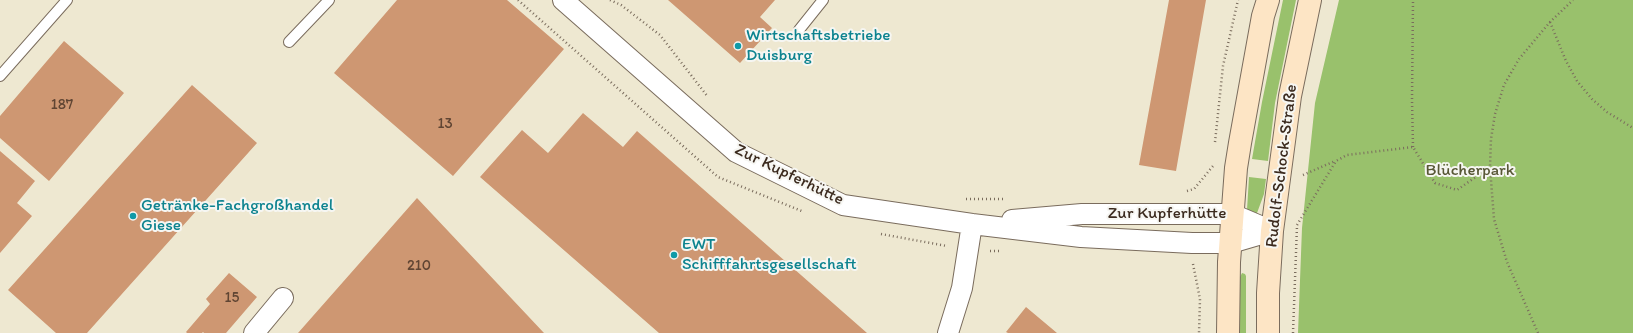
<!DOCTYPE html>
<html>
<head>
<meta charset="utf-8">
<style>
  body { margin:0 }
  canvas { display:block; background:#eee8d1 }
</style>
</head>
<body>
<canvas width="1633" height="333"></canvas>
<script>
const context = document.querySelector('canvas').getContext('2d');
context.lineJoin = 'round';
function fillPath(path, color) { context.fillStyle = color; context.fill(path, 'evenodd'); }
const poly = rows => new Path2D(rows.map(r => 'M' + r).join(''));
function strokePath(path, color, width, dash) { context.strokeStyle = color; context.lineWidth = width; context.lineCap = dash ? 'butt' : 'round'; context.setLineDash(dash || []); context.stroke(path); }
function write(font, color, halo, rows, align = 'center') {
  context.font = font + ' Itim,sans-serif'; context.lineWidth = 4; context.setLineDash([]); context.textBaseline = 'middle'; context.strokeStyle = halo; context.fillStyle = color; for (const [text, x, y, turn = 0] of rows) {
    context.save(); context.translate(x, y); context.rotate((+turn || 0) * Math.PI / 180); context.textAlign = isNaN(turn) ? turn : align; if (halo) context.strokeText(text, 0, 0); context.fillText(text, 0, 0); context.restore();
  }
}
fillPath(poly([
  [1283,0,1296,0,1275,103,1268,161,1252,159,1262,102],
  [1339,0,1633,0,1633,333,1298,333,1302,228,1315,103],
  [1249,177,1266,179,1264,194,1257,213,1252,214,1247,210],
  [1242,273,1245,274,1246,276,1246,333,1240,333,1240,277]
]), '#99c16c');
fillPath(poly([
  [397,0,507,0,564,49,453,176,334,73],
  [668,0,775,0,760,17,772,28,740,63],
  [1169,0,1206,0,1176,171,1139,165],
  [64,41,124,93,49,181,0,138,0,116],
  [192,85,257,143,87,333,56,333,8,290],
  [583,113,623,147,637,131,867,333,659,333,480,177,522,130,548,153],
  [0,151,35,181,17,203,32,216,0,253],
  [417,198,544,333,298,333],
  [229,273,257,297,226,333,204,333,203,332,202,333,187,333,186,332,210,304,206,299],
  [1026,307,1057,333,1008,333,1006,332]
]), '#ce9772');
const service = poly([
  [799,30,823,0],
  [289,42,329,0],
  [0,76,67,0]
]);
const minor = poly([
  [563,0,736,152,843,205,972,224,1081,237,1192,243,1231,243,1272,231],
  [1012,220,1082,214,1232,214,1272,231],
  [254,333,283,298],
  [948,333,962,288,972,224]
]);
const secondary = poly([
  [1228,333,1229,262,1236,168,1240,143,1263,16,1268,0],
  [1268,333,1268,293,1272,231,1290,96,1310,0]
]);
strokePath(service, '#7a6c5d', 12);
strokePath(minor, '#7a6c5d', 22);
strokePath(secondary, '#7a6c5d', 24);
strokePath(poly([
  [518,0,718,177,804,212],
  [610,0,621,5,660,35,708,97],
  [1550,22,1566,61,1577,81,1592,99,1607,112,1633,128],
  [1215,142,1223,66,1238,0],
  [1413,147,1412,100,1413,0],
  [1303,175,1335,161],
  [1187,191,1194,189,1213,166],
  [966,199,1005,199],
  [1297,225,1336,161,1347,155,1413,147,1435,183,1457,190,1490,167],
  [881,234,947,246],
  [990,251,1001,251],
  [1193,264,1200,299,1199,333],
  [1293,333,1297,226],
  [1538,333,1507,262,1494,219,1490,167,1491,139,1495,114,1504,85,1519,59,1550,22,1573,0]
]), '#7a6c5d', 2.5, [1, 3]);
strokePath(service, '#fff', 10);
strokePath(minor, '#fff', 20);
strokePath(secondary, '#fde5c5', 22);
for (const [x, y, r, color] of [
  [738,46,4,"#0f9aa8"],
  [133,216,4,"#0f9aa8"],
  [674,255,4,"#0f9aa8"]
]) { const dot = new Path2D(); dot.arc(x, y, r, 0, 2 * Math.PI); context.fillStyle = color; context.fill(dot); strokePath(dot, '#f6f6f2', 1.5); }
write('15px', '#604533', null, [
  ["187",62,105],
  ["13",445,124],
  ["210",419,266],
  ["15",232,298]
]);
write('17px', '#0d838f', '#f6f6f2', [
  ["Wirtschaftsbetriebe",746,36],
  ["Duisburg",746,56],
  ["Getränke-Fachgroßhandel",141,206],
  ["Giese",141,226],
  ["EWT",682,245],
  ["Schifffahrtsgesellschaft",682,265]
], 'left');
write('17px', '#3b2a1e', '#f6f6f2', [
  ["Rudolf-Schock-Straße",1282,166,-83],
  ["Zur Kupferhütte",789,175,26],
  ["Zur Kupferhütte",1167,214]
]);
write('17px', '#575735', '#f6f6f2', [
  ["Blücherpark",1470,171]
]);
</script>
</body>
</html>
